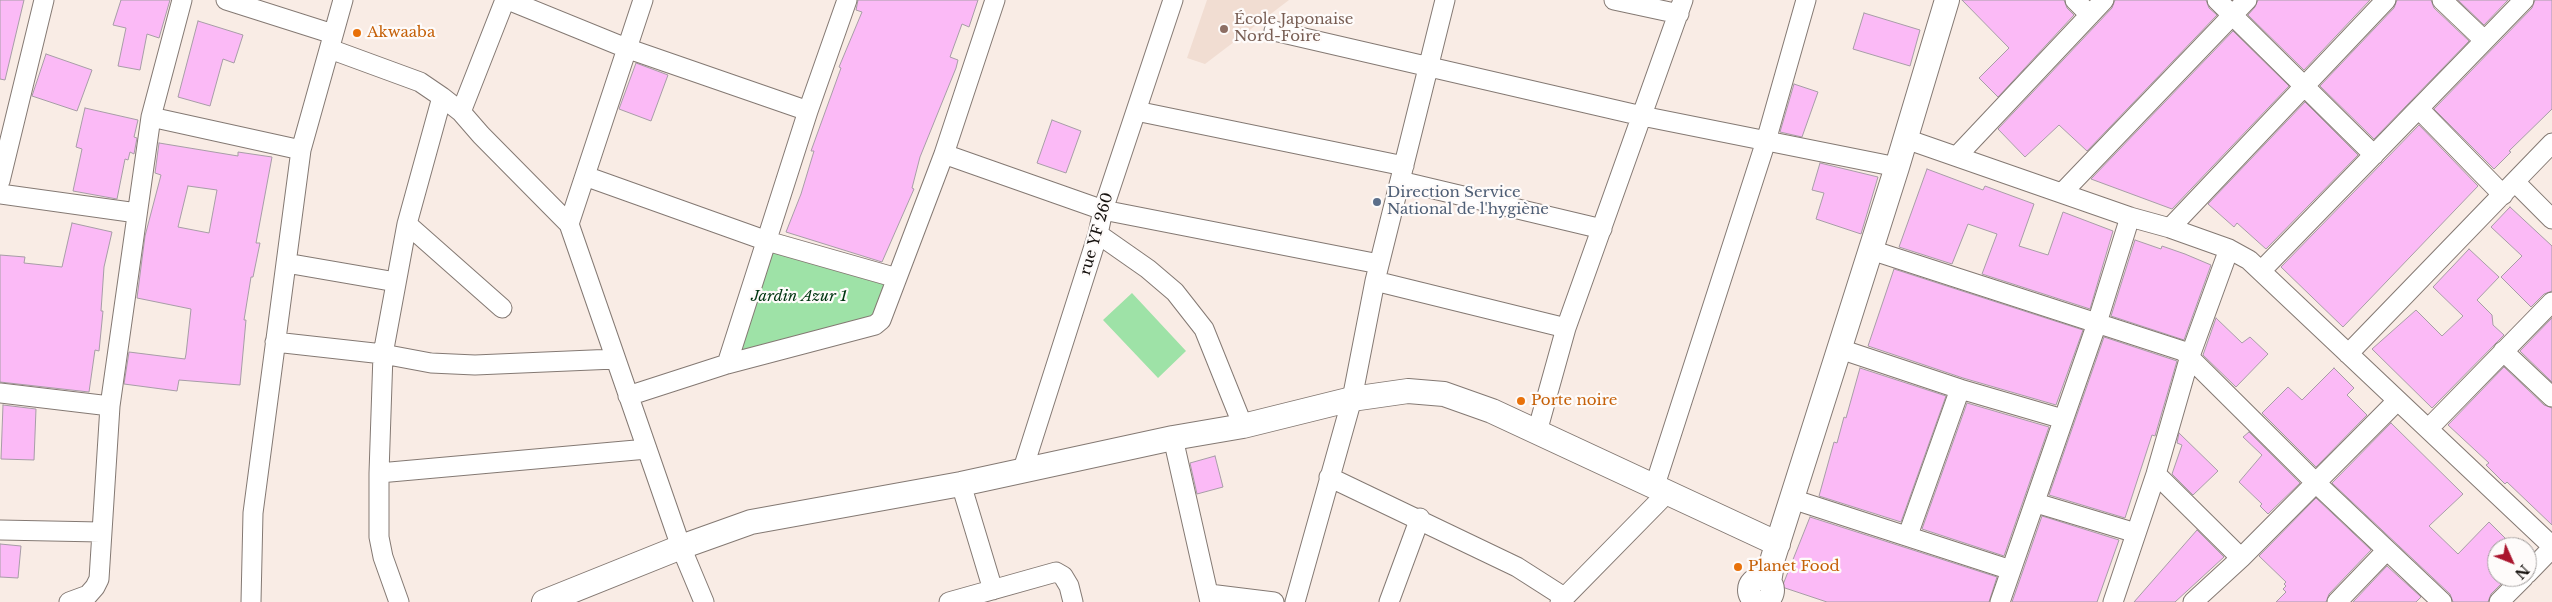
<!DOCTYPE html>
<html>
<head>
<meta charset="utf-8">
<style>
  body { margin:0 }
  #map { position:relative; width:2552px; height:602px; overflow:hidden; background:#f9ece5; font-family:"Libre Baskerville",serif }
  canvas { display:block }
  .north { position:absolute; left:2487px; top:537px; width:50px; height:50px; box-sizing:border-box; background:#fefbfa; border:1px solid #a19d9c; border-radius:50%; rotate:134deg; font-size:14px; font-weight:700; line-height:20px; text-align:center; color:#15110e }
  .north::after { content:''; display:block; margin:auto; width:18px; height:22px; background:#aa142d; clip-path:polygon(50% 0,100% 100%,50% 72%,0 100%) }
</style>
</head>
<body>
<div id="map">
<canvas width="2552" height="602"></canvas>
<div class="north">N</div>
</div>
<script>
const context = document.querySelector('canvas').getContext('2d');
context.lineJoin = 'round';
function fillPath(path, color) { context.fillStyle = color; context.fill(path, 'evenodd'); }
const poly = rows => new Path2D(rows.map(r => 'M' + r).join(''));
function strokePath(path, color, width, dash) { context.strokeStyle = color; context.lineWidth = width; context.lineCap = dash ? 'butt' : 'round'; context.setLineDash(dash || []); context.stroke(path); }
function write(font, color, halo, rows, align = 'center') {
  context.font = font + ' "Libre Baskerville",serif'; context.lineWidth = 4.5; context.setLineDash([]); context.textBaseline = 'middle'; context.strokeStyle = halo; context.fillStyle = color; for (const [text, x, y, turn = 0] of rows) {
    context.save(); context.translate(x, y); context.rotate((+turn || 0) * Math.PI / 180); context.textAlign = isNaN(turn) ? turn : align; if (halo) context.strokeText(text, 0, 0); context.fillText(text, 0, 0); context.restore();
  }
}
fillPath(poly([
  [1207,0,1289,0,1205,64,1187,58]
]), '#f1ddd2');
fillPath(poly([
  [773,250,888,283,876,315,738,354],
  [1132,293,1186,351,1158,378,1103,320]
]), '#9ee2a7');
const building = poly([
  [0,0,24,0,5,80,0,79,0,0],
  [121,0,170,0,159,38,147,34,140,70,118,66,126,28,113,25,121,0],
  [858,0,978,0,969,27,962,24,950,57,958,60,956,68,920,157,912,188,914,189,882,262,786,232,801,194,814,151,811,151,841,68,839,67,862,12,856,10,858,0],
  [1962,0,2064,0,2067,8,2074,15,1998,97,1979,78,2009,48,1962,0],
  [2115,0,2206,0,2209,8,2217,15,2087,151,2059,125,2025,157,1998,129,2112,8,2115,0],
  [2258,0,2370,0,2304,70,2248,15,2255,7,2258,0],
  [2397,0,2431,0,2434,8,2469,41,2374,139,2320,86,2394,8,2397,0],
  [2458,0,2508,0,2484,25,2458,0],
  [2535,0,2552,0,2552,109,2509,151,2511,152,2494,169,2434,109,2532,8,2535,0],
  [1864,13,1920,30,1910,66,1853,49,1864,13],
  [198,21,243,35,234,63,223,59,210,106,178,97,198,21],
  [2233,31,2289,86,2172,209,2091,179,2233,31],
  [46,54,92,70,77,111,32,96,46,54],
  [636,63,668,75,651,121,619,109,636,63],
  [1794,84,1818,92,1802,137,1780,132,1794,84],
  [2305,102,2358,155,2266,249,2237,223,2234,227,2208,204,2305,102],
  [85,108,138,120,134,137,137,138,134,154,130,152,128,160,125,159,117,199,73,191,82,149,76,147,85,108],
  [1052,120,1081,131,1066,173,1037,163,1052,120],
  [2419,125,2478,186,2343,327,2281,267,2419,125],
  [159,143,238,156,238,152,272,157,256,243,260,243,253,277,251,277,244,320,246,320,240,385,179,380,177,391,124,384,129,352,185,359,186,354,191,309,137,298,145,236,161,175,155,173,159,143],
  [188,186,217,190,209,233,178,227,188,186],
  [1820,163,1878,177,1861,234,1816,219,1824,193,1812,190,1820,163],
  [1927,169,1983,190,1985,186,2034,204,2019,246,2048,255,2063,212,2113,231,2090,309,1982,274,1997,234,1968,224,1952,264,1899,247,1927,169],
  [2510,207,2552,246,2552,291,2544,294,2531,307,2501,277,2522,256,2491,227,2510,207],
  [72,223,112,232,104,267,101,311,103,311,99,351,95,350,89,392,0,382,0,255,25,257,24,263,62,267,72,223],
  [2135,240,2161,249,2162,246,2185,254,2211,265,2184,340,2111,316,2135,240],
  [2469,249,2499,277,2477,300,2492,315,2493,325,2504,335,2432,408,2372,349,2416,310,2442,336,2463,316,2433,287,2469,249],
  [1894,269,2083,330,2056,405,1963,378,1868,346,1894,269],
  [2216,318,2242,343,2250,337,2268,354,2236,387,2203,355,2216,318],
  [2552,318,2552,382,2520,351,2552,318],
  [2104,337,2177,361,2155,436,2152,435,2125,518,2049,495,2104,337],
  [2504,367,2544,405,2552,408,2552,525,2507,482,2505,484,2486,465,2489,463,2448,425,2504,367],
  [1860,368,1946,396,1901,522,1819,496,1834,442,1837,443,1844,417,1846,418,1860,368],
  [2334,368,2354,388,2347,395,2367,415,2316,467,2262,413,2288,387,2302,400,2334,368],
  [1967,403,2049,427,2004,556,1922,529,1967,403],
  [3,405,36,409,34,460,1,459,3,405],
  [2391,423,2463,494,2429,526,2458,554,2489,522,2514,547,2497,547,2497,577,2508,577,2491,594,2488,602,2453,602,2450,594,2332,483,2391,423],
  [2249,432,2300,483,2268,514,2260,506,2262,504,2239,482,2262,455,2243,437,2249,432],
  [2179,433,2218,471,2193,495,2172,474,2182,445,2177,443,2179,433],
  [1215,456,1223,487,1197,494,1190,463,1215,456],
  [2316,498,2371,550,2329,594,2326,602,2276,602,2286,592,2283,589,2286,586,2284,584,2286,582,2259,556,2316,498],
  [2042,516,2119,540,2097,602,2012,602,2042,516],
  [1810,517,1997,577,1989,602,1827,602,1782,587,1810,517],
  [2197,530,2224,557,2175,602,2134,602,2197,530],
  [0,544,21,546,18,578,0,577,0,544],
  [2387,566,2421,597,2416,602,2353,602,2387,566]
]);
fillPath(building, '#fbbaf6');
strokePath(building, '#a79da6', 1);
const minor = poly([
  [226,0,333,34],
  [508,0,626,48,808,111],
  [1614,0,1679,14],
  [2075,0,2090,15],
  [2217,0,2374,155],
  [2442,0,2484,40],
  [1274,31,1642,116,1897,167],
  [330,49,420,82,442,97,461,112,481,135,569,224,681,547,704,602],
  [2420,110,2503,195],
  [1136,111,1404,166],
  [461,112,505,0],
  [151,117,301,150],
  [1906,139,2130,217,2170,228,2229,249,2249,260,2552,546],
  [944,154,1103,210,1379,264],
  [1957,156,2104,0],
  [585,176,767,241,897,278],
  [0,181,44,0],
  [1400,181,1602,229],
  [2515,182,2552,219],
  [2062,193,2247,0],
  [0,194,137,213],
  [407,224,502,308],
  [569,224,643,0],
  [2170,228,2386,0],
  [1098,234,1148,269,1175,292,1204,329,1243,426],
  [1871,250,2183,351,2316,483,2442,602],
  [286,263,396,282],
  [2261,271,2524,0],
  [1375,281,1566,328],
  [275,342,383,354,431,363,475,365,615,359],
  [1840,349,1960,389,2063,419],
  [2503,351,2552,397],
  [2348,354,2552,143],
  [727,364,808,111,847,0],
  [0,393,110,406],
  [628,396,727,364,875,325,881,320,944,154,995,0],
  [2428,429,2552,302],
  [1537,432,1566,328,1683,0],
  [1173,438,1210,602],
  [1023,469,1098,234,1103,210,1173,0],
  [379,473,647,449],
  [2156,474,2241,558],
  [1329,477,1517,567,1564,597],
  [961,484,993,590],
  [1655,485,1766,141,1806,0],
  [1792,499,2011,570],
  [2036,503,2136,533],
  [0,530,100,532],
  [1908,535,1960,389],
  [2527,574,2552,548],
  [1209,594,1274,602],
  [69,602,88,595,95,587,99,579,110,406,151,117,182,0],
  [251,602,253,513,301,150,343,0],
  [399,602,383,557,379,537,379,473,383,354,407,224,442,97],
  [949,602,1056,572,1063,576,1069,586,1073,602],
  [1295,602,1352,399,1375,281,1445,0],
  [1389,602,1420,518],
  [1560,602,1668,492],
  [2000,602,2097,323,2130,217],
  [2113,602,2156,474,2190,356,2229,249],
  [2193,602,2241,558,2397,401],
  [2337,602,2387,550],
  [2499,602,2524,577]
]);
const tertiary = poly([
  '1750 590a11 11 0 1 1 22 0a11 11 0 1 1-22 0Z',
  [1769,582,1773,558,1897,167,1947,0],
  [544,602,681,547,751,522,961,484,1173,438,1243,426,1352,399,1408,391,1444,394,1492,411,1778,544]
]);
strokePath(minor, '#847973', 21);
strokePath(tertiary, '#847973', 26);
strokePath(minor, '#fff', 19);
strokePath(tertiary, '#fff', 24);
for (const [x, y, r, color] of [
  [1224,29,5,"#8d6e63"],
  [357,33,5,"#e8710a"],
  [1377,202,5,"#5c6f8a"],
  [1521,401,5,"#e8710a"],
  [1738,567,5,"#e8710a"]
]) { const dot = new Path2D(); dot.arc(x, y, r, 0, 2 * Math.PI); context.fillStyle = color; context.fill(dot); strokePath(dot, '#fefbfa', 2); }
write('15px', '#785e54', '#fefbfa', [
  ["École Japonaise",1234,20],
  ["Nord-Foire",1234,37]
], 'left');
write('15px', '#c56008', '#fefbfa', [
  ["Akwaaba",367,33],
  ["Porte noire",1531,401],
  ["Planet Food",1748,567]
], 'left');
write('15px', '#4e5e75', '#fefbfa', [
  ["Direction Service",1387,193],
  ["National de l'hygiène",1387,210]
], 'left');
write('15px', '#15110e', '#fefbfa', [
  ["rue YF 260",1097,234,-74]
]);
write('italic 15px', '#013611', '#fefbfa', [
  ["Jardin Azur 1",799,297]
]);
</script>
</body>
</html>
